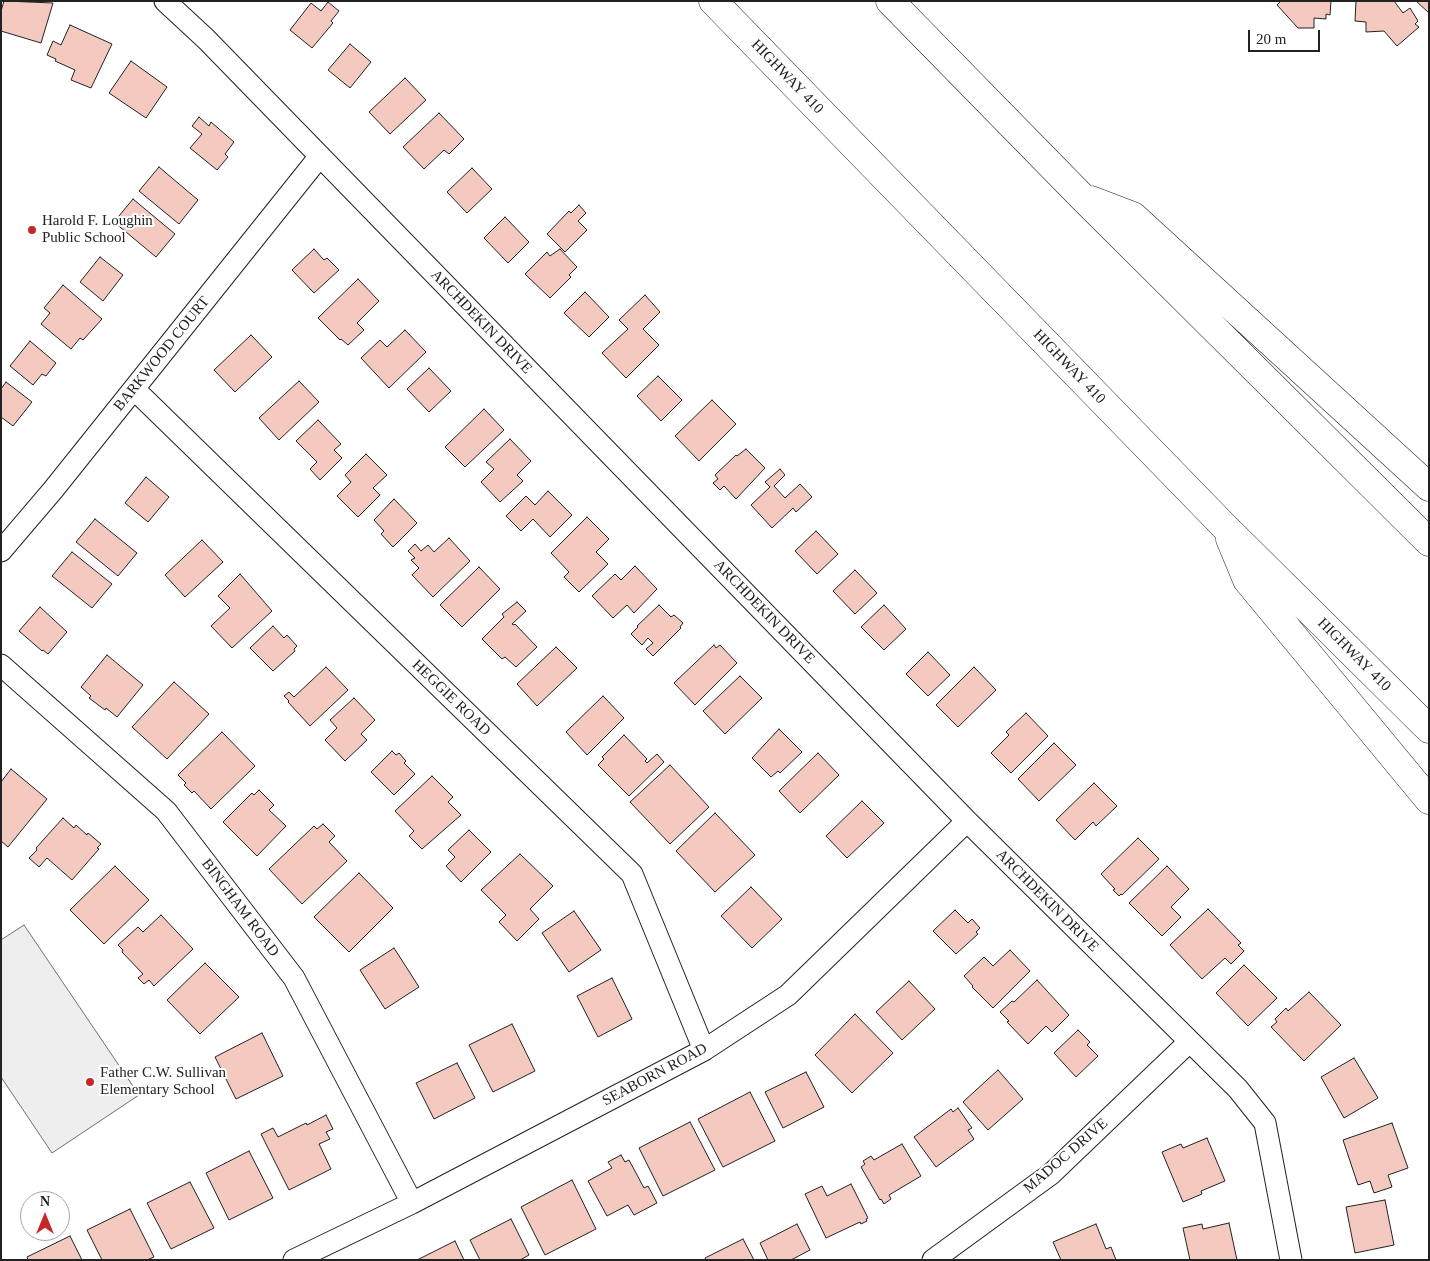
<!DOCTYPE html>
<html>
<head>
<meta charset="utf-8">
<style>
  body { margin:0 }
  #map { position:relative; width:1430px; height:1261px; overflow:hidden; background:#fff; font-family:"Times New Roman",serif }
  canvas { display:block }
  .frame { position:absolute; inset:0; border:2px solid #222; pointer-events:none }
  .north { position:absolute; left:20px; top:1191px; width:50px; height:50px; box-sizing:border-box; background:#fff; border:1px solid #a7a7a7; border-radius:50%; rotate:0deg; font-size:14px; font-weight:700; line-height:20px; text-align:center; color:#222 }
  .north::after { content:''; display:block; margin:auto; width:18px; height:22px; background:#c62828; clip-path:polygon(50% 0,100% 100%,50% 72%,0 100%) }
  .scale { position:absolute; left:1248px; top:30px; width:72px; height:22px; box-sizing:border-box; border:2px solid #222; border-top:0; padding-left:6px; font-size:15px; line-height:18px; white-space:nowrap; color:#222; -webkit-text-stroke:4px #fff; paint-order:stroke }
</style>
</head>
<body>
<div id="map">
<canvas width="1430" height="1261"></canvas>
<div class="frame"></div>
<div class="north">N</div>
<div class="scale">20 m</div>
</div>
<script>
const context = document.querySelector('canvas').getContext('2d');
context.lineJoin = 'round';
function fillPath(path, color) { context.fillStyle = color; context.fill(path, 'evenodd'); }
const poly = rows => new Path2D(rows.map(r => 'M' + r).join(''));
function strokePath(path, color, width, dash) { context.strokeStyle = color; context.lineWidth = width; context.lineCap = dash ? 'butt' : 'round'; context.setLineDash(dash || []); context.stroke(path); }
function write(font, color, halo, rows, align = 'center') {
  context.font = font + ' "Times New Roman",serif'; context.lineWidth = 4; context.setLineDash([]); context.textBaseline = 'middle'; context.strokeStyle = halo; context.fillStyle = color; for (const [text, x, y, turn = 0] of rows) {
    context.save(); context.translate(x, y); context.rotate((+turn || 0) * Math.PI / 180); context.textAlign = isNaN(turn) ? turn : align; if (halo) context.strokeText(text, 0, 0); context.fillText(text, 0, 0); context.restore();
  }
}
const green = poly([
  [24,925,139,1095,52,1153,1,1077,1,940,24,925]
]);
fillPath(green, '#eee');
strokePath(green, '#6f6f6f', 1);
const building = poly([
  [4,1,53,3,41,43,1,31,1,11,4,1],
  [1281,1,1331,1,1330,15,1326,14,1326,19,1314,18,1314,28,1298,28,1277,5,1281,1],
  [1356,1,1394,1,1403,13,1410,8,1418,21,1415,24,1419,27,1397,46,1384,31,1366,32,1366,22,1355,21,1356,1],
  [1416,1,1429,1,1429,13,1416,1],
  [328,2,339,11,331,21,333,23,312,48,290,30,311,3,321,11,328,2],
  [70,25,112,44,91,88,71,80,75,70,55,61,56,59,47,55,53,41,61,45,70,25],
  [350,44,371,62,350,88,328,70,350,44],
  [131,61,167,87,146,118,109,93,131,61],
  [405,78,426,100,390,134,369,112,405,78],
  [439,113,464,139,449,154,444,150,424,169,403,147,439,113],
  [199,117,209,126,211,122,234,142,225,154,228,157,217,170,190,148,202,134,192,126,199,117],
  [159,167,198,200,179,224,139,191,159,167],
  [472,168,492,189,467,213,447,192,472,168],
  [133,199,175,234,156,257,114,222,133,199],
  [579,205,586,213,578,221,587,230,565,252,547,234,569,211,571,213,579,205],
  [505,217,529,242,508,263,484,238,505,217],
  [314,249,324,260,327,258,339,270,314,293,292,270,314,249],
  [560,249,577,267,569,275,571,277,550,298,525,274,547,252,550,256,560,249],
  [100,257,123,275,103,301,80,282,100,257],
  [358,279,379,301,357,323,364,330,348,345,341,339,340,340,318,318,358,279],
  [63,285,102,319,83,340,80,338,71,349,41,324,50,313,44,308,63,285],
  [585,292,609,317,589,337,564,313,585,292],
  [645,295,660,312,643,329,659,345,626,378,602,353,628,329,619,320,645,295],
  [405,330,426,352,389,388,361,358,380,340,387,347,405,330],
  [251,335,272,357,235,392,214,370,251,335],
  [30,341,56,363,46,376,42,374,33,385,10,366,30,341],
  [429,368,451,391,429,412,407,389,429,368],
  [658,376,682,400,661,421,637,396,658,376],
  [299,381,319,402,279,440,259,418,299,381],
  [6,382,32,402,13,426,1,417,1,389,6,382],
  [712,400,736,424,699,461,675,436,712,400],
  [484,409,504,430,465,467,445,447,484,409],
  [318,420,341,444,334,450,342,458,320,480,310,469,317,462,296,441,318,420],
  [510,439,531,461,517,475,523,481,500,502,481,482,494,469,486,462,510,439],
  [746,449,765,468,736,499,724,486,720,490,713,483,718,479,715,475,736,455,737,456,746,449],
  [366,454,387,475,373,488,380,495,358,517,337,496,351,482,345,475,366,454],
  [780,469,785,475,774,486,785,498,800,484,812,497,796,512,793,508,772,528,751,505,770,487,765,482,780,469],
  [146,477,169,497,148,522,125,503,146,477],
  [548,491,572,515,550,537,533,519,521,531,506,516,526,496,535,505,548,491],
  [394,499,417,523,393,547,381,534,384,531,374,520,394,499],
  [587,517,609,539,596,552,608,564,579,592,564,577,569,572,551,553,587,517],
  [95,519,137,553,118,576,76,542,95,519],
  [816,531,838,554,817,574,795,551,816,531],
  [449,538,470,561,433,597,412,575,419,568,411,560,415,558,408,551,415,544,421,551,428,545,434,552,449,538],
  [202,540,223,562,185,597,165,575,202,540],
  [72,552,112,584,92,608,52,576,72,552],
  [635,566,657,589,634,613,627,605,613,618,592,596,615,574,621,580,635,566],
  [479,567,500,589,462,627,440,605,479,567],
  [855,570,877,593,855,614,833,591,855,570],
  [240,574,272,611,232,648,211,626,230,608,218,596,240,574],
  [517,602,526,611,512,624,514,625,515,624,537,647,516,667,505,657,502,659,482,639,504,617,502,614,517,602],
  [659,605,671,617,674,615,683,623,680,627,681,628,653,656,646,649,653,643,648,638,642,645,631,634,638,627,637,626,659,605],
  [884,605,906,629,884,650,861,627,884,605],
  [40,607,67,632,48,654,43,650,42,651,19,631,40,607],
  [273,626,284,638,287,635,297,646,294,649,295,651,273,671,250,648,273,626],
  [714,645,716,648,720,645,737,663,695,705,674,683,714,645],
  [556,647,577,668,537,706,517,684,556,647],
  [928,652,950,675,928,696,906,674,928,652],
  [107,655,143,685,117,717,106,708,105,710,89,698,91,696,81,687,107,655],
  [326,667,348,690,310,726,288,702,289,701,284,696,289,692,294,697,326,667],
  [974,667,996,690,958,727,936,705,974,667],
  [740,676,762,698,725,734,703,711,740,676],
  [174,682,209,714,167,759,132,727,174,682],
  [603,696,624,718,587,755,566,732,603,696],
  [354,698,375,720,361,734,367,740,345,761,325,740,337,728,330,720,354,698],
  [1026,713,1048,736,1011,773,991,753,1009,735,1006,732,1026,713],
  [779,729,802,752,780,773,778,771,771,777,752,758,779,729],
  [222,732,255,766,211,809,194,791,192,793,184,785,186,783,178,775,222,732],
  [624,735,647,759,645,761,647,763,657,754,664,762,629,796,598,765,604,759,602,757,624,735],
  [1054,743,1076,765,1039,801,1018,779,1054,743],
  [392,751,396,755,399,753,406,761,404,763,415,774,394,795,371,772,392,751],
  [818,753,839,775,800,813,779,791,818,753],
  [670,765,709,807,670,844,630,802,670,765],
  [11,769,47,799,8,847,1,841,1,782,11,769],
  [432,776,453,797,448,802,461,815,422,849,409,836,414,831,395,811,432,776],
  [1094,783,1117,806,1096,826,1093,822,1075,840,1056,820,1094,783],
  [259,790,274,805,269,810,286,826,257,856,223,822,252,793,254,795,259,790],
  [862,801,884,823,847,858,826,836,862,801],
  [715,813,755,855,715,892,676,851,715,813],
  [63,818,74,828,76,825,87,835,88,833,101,844,97,848,99,849,72,880,47,858,39,867,29,858,37,850,36,848,63,818],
  [323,824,335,836,329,842,347,861,302,904,269,869,314,826,317,829,323,824],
  [469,830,491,852,461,882,446,866,455,857,448,850,469,830],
  [1138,838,1159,859,1122,895,1121,894,1119,896,1113,890,1115,889,1101,874,1138,838],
  [520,854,553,886,530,909,539,919,517,941,499,922,506,915,481,890,520,854],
  [115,866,149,900,104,944,70,910,115,866],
  [1167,866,1189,889,1171,907,1181,917,1162,936,1129,903,1167,866],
  [359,873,393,908,349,952,314,917,359,873],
  [751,887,782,919,752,948,721,916,751,887],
  [1208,909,1241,943,1238,945,1244,951,1231,964,1225,958,1202,979,1170,945,1208,909],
  [955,910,968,923,972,919,980,928,976,932,978,934,956,954,933,931,955,910],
  [574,911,601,950,569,972,542,933,574,911],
  [161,915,193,949,154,986,149,980,144,984,138,978,143,974,122,952,123,950,118,945,138,927,143,932,161,915],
  [394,948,419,987,385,1009,360,970,394,948],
  [1010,950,1030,971,993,1008,972,987,973,986,964,976,984,957,993,966,1010,950],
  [205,963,239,997,200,1034,167,1000,205,963],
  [1244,965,1277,998,1248,1026,1216,993,1244,965],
  [612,978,632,1019,598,1037,577,996,612,978],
  [1037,980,1069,1015,1052,1032,1046,1026,1028,1044,1007,1022,1009,1021,1000,1012,1012,1001,1014,1002,1037,980],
  [909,981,935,1009,902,1040,876,1012,909,981],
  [1309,992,1341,1025,1304,1061,1271,1027,1277,1022,1275,1019,1286,1008,1288,1011,1309,992],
  [855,1014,893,1053,852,1093,815,1055,855,1014],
  [512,1024,535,1071,493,1092,469,1045,512,1024],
  [1078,1030,1090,1042,1087,1045,1098,1056,1076,1077,1054,1053,1078,1030],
  [262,1033,283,1076,236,1099,215,1057,262,1033],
  [1354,1058,1378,1098,1344,1118,1321,1077,1354,1058],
  [457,1063,475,1098,434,1119,416,1083,457,1063],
  [998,1070,1023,1099,988,1130,963,1102,998,1070],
  [806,1072,824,1107,783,1128,765,1092,806,1072],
  [750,1092,775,1141,723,1167,698,1119,750,1092],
  [958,1108,972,1128,968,1130,974,1139,936,1167,914,1137,951,1109,953,1112,958,1108],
  [326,1115,333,1129,326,1132,330,1139,319,1144,331,1169,289,1190,261,1134,273,1128,278,1137,306,1123,307,1125,326,1115],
  [690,1122,715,1170,663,1196,639,1148,690,1122],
  [1392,1123,1408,1168,1388,1175,1392,1187,1374,1193,1370,1181,1358,1185,1343,1140,1392,1123],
  [1207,1138,1225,1181,1201,1191,1202,1194,1183,1202,1162,1152,1181,1144,1183,1148,1207,1138],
  [902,1144,921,1176,889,1195,891,1199,884,1204,881,1199,880,1200,861,1167,865,1164,863,1161,871,1156,874,1160,902,1144],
  [249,1151,273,1198,229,1220,206,1173,249,1151],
  [621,1155,625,1162,629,1160,644,1188,648,1186,657,1203,634,1215,628,1205,607,1216,588,1181,612,1168,608,1162,621,1155],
  [572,1180,596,1229,545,1255,521,1207,572,1180],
  [190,1182,214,1228,171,1249,147,1203,190,1182],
  [851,1184,868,1218,866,1219,867,1221,861,1224,860,1222,826,1238,805,1194,822,1186,827,1196,851,1184],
  [1385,1200,1394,1245,1355,1253,1346,1207,1385,1200],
  [130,1209,154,1257,147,1260,102,1260,87,1230,130,1209],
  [511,1219,529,1255,520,1260,480,1260,470,1240,511,1219],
  [1229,1223,1237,1260,1190,1260,1183,1228,1202,1224,1203,1229,1229,1223],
  [797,1224,810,1250,791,1260,768,1260,760,1243,797,1224],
  [1096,1224,1106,1249,1111,1247,1116,1260,1061,1260,1053,1242,1096,1224],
  [70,1236,82,1260,28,1260,27,1257,70,1236],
  [743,1239,754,1260,706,1260,705,1258,743,1239],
  [455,1241,464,1260,417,1260,455,1241]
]);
fillPath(building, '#f3c9c0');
strokePath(building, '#222', 1);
const street = poly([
  [165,1,206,39,967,821,1238,1089,1265,1123,1291,1260],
  [134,389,632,874,704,1050],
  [1,551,53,490,320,156],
  [1,665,166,811,294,978,412,1203],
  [294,1260,412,1203,704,1050,788,995,967,821],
  [933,1260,1051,1174,1189,1042]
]);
const highway = poly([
  [713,1,1224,526,1429,729],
  [890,1,1083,198,1429,542],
  [1091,200,1133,216,1429,487],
  [1230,539,1247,580,1429,800]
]);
strokePath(street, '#222', 23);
strokePath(highway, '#222', 29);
strokePath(street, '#fff', 21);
strokePath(highway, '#fff', 28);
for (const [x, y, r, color] of [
  [32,230,5,"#c62828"],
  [90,1082,5,"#c62828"]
]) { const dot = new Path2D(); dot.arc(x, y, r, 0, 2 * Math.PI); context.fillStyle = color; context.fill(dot); strokePath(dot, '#fff', 2); }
write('15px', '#222', '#fff', [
  ["HIGHWAY 410",787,77,46],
  ["ARCHDEKIN DRIVE",481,322,46],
  ["BARKWOOD COURT",162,354,-51],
  ["HIGHWAY 410",1069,367,46],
  ["ARCHDEKIN DRIVE",764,612,46],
  ["HIGHWAY 410",1354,655,45],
  ["HEGGIE ROAD",451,698,44],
  ["ARCHDEKIN DRIVE",1047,901,45],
  ["BINGHAM ROAD",240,908,53],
  ["SEABORN ROAD",655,1075,-28],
  ["MADOC DRIVE",1066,1156,-41]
]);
write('15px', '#222', '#fff', [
  ["Harold F. Loughin",42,221],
  ["Public School",42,238],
  ["Father C.W. Sullivan",100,1073],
  ["Elementary School",100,1090]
], 'left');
</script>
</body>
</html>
